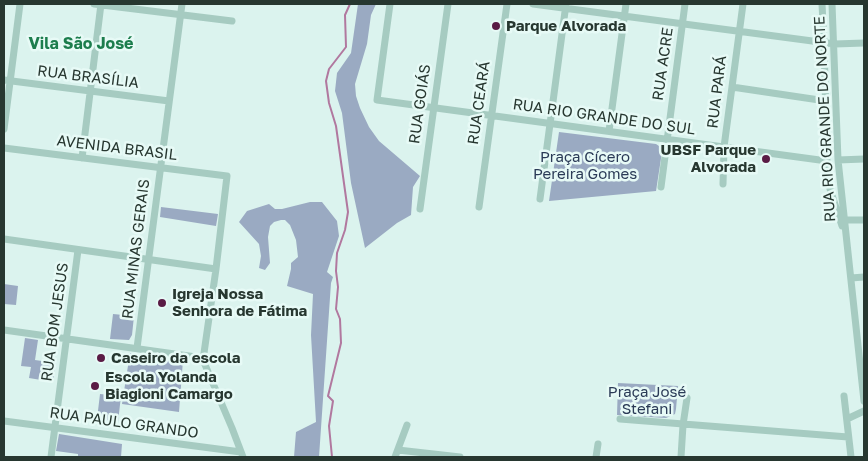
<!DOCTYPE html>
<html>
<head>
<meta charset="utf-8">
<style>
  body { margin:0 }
  #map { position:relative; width:868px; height:461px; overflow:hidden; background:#dbf3ee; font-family:"Golos Text",sans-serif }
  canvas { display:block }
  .frame { position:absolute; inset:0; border:5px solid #273730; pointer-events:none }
</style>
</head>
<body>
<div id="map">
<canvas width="868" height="461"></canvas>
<div class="frame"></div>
</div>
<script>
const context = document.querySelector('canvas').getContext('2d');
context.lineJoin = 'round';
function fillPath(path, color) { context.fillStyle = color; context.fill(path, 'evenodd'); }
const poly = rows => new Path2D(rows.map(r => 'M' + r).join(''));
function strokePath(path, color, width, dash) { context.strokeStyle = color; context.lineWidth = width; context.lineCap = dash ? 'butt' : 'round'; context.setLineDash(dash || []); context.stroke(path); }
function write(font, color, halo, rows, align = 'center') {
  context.font = font + ' "Golos Text",sans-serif'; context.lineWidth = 5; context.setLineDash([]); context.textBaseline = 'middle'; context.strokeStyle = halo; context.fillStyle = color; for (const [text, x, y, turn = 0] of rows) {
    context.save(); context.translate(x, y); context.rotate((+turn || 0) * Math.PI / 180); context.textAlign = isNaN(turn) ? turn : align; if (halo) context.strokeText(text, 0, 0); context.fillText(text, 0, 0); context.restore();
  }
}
fillPath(poly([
  [358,4,376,4,371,15,367,44,355,84,356,96,360,108,369,127,379,141,420,176,413,187,411,215,397,223,365,248,351,183,342,113,335,91,337,73,351,53],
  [559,132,656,144,659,146,662,152,656,191,549,201],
  [310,202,322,202,337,221,339,236,327,272,333,277,331,283,319,457,294,457,296,432,316,422,311,335,313,294,287,286,291,269,291,263,298,257,296,240,290,225,285,220,281,220,274,222,270,226,268,237,270,263,265,270,259,268,261,256,259,244,239,222,247,211,269,204,275,209,282,209],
  [161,207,218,214,216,226,160,217],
  [4,284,18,286,16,305,4,304],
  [113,314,134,316,132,335,129,340,110,339],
  [25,338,38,340,35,360,56,363,53,382,29,378,31,367,21,366],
  [130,353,183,360,179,412,122,404],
  [618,383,678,386,676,409,675,414,666,418,617,415],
  [100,394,121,396,118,422,97,419],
  [59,434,122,444,121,457,78,457,78,454,56,451]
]), '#9aaac2');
strokePath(poly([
  [332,457,329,426,333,401,328,396,341,343,340,319,336,309,338,287,336,271,337,253,345,230,348,212,336,126,329,103,326,81,329,69,346,47,345,15,350,4]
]), '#b1789f', 2);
strokePath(poly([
  [94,4,232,21],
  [390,4,377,100,827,161],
  [533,4,835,44,864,43],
  [822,4,824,42,827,161,830,189,842,226],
  [832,4,838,160,864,401],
  [4,80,169,101],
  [732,87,826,101],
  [4,129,20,4],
  [609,131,626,4],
  [4,148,227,176,216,269,203,360,232,428,243,457],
  [82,158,101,4],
  [838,160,864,159],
  [723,184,724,147,743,4],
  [661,187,685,4],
  [540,199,566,4],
  [479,207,507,4],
  [420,209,448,4],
  [845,220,864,220],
  [4,239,216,269],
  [851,278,864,277],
  [4,330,196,357,203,360],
  [137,348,182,4],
  [844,396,851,457],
  [620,419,848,437],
  [847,419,864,411],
  [4,421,241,452],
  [398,450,460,457],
  [51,457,78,250],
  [395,457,407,425],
  [596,457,598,444],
  [681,457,683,425,687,398]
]), '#a6cbc1', 7);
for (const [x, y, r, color] of [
  [496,26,5,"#5a1b45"],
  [766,159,5,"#5a1b45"],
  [162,303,5,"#5a1b45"],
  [101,358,5,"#5a1b45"],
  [95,386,5,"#5a1b45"]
]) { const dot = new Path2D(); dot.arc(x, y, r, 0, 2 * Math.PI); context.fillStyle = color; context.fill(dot); strokePath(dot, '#e7faf6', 2); }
write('bold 15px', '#273730', '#e7faf6', [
  ["Parque Alvorada",506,26],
  ["UBSF Parque",756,150,"right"],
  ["Alvorada",756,167,"right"],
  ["Igreja Nossa",172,294],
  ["Senhora de Fátima",172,311],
  ["Caseiro da escola",111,358],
  ["Escola Yolanda",105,377],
  ["Biagioni Camargo",105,394]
], 'left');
write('15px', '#273730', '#e7faf6', [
  ["RUA ACRE",663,64,-82],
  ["RUA BRASÍLIA",88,77,7],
  ["RUA PARÁ",717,92,-83],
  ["RUA CEARÁ",479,103,-82],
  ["RUA GOIÁS",420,104,-82],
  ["RUA RIO GRANDE DO SUL",604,117,8],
  ["RUA RIO GRANDE DO NORTE",825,119,-93],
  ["AVENIDA BRASIL",117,148,7],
  ["RUA MINAS GERAIS",136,249,-83],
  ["RUA BOM JESUS",55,322,-82],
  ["RUA PAULO GRANDO",124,423,8]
]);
write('15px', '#2a3a56', '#e7faf6', [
  ["Praça Cícero",585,157],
  ["Pereira Gomes",585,174],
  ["Praça José",647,392],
  ["Stefani",647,409]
]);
write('bold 16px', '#1c7d4d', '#e7faf6', [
  ["Vila São José",81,44]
]);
</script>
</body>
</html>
